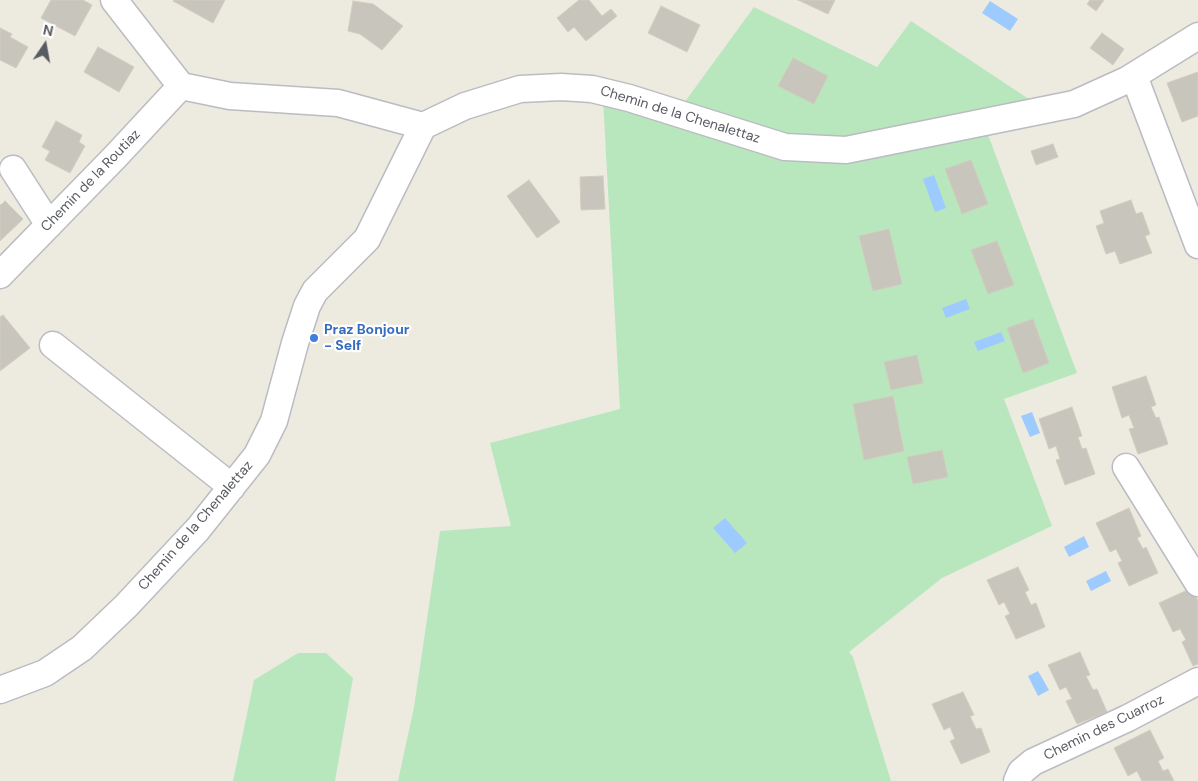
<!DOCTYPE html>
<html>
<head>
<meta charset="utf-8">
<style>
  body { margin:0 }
  #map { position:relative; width:1198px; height:781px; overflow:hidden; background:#edebdf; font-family:"DM Sans",sans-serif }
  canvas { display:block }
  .north { position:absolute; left:20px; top:20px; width:50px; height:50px; -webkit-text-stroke:4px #fff; paint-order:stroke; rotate:12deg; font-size:14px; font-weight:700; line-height:20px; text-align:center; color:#585b62 }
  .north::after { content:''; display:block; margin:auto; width:18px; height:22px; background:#585b62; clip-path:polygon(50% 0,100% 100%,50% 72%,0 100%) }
</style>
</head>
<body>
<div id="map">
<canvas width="1198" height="781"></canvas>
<div class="north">N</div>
</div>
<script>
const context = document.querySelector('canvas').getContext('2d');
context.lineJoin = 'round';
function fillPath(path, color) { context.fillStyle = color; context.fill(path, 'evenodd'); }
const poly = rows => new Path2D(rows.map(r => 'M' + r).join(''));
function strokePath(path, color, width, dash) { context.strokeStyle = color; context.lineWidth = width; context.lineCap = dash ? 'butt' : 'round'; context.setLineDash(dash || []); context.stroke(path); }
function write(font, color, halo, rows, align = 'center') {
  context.font = font + ' "DM Sans",sans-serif'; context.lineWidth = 4.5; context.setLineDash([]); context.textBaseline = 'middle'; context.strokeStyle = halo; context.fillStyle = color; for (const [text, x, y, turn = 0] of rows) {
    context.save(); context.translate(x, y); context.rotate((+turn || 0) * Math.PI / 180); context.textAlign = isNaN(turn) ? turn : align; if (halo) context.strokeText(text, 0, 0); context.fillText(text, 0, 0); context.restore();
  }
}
fillPath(poly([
  [754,7,877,67,911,21,1041,107,984,124,1077,373,1004,399,1052,526,942,578,849,652,853,657,891,781,398,781,414,707,440,531,511,526,490,443,620,409,603,99,684,103],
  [298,653,326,653,353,678,335,781,233,781,254,680]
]), '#b9e7bd');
fillPath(poly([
  [990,1,1018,19,1010,31,982,13],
  [934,175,946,208,935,212,923,179],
  [966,299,970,309,946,318,942,308],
  [1001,332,1005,341,978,351,974,342],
  [1032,412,1040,433,1030,437,1021,416],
  [725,518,747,543,735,553,713,528],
  [1084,536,1089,547,1069,557,1064,547],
  [1106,571,1111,581,1091,591,1086,581],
  [1038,671,1049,690,1038,696,1028,676]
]), '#9dcbff');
const building = poly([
  [51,0,83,0,92,5,75,36,41,18,51,0],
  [174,0,225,0,213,23,173,1,174,0],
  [579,0,589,0,602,16,611,9,617,16,586,41,574,27,568,32,557,18,579,0],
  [798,0,835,0,828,14,798,0],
  [1090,0,1104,0,1096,11,1087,4,1090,0],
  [353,1,373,4,403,26,382,50,360,34,348,31,353,1],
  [661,6,700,25,687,52,648,33,661,6],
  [0,28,12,34,10,37,28,47,16,68,0,60,0,28],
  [1102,33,1124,49,1113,65,1090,48,1102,33],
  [98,47,134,67,119,92,84,72,98,47],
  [793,58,828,76,814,104,778,86,793,58],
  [1198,72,1198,116,1182,122,1167,83,1198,72],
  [56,121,82,135,79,142,85,146,70,173,45,160,50,151,42,147,56,121],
  [1053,144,1058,157,1036,165,1031,151,1053,144],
  [971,160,988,204,962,214,945,169,971,160],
  [603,176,605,209,581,210,580,177,603,176],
  [529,180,560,222,537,238,507,196,529,180],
  [1131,200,1136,214,1142,212,1150,234,1145,236,1152,253,1120,264,1115,251,1106,254,1096,226,1104,223,1100,211,1131,200],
  [5,201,23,219,0,241,0,204,1,205,5,201],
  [889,229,902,284,873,291,859,236,889,229],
  [997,241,1014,285,988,294,971,250,997,241],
  [3,315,30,348,0,371,0,317,3,315],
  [1033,319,1049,363,1023,373,1007,328,1033,319],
  [917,355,923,383,891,390,884,362,917,355],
  [1146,376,1156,405,1151,407,1156,418,1159,417,1168,444,1138,454,1129,429,1134,428,1129,415,1122,418,1112,387,1146,376],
  [893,396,904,451,864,460,853,404,893,396],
  [1072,407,1082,436,1078,437,1082,449,1086,448,1095,474,1065,485,1056,460,1060,459,1056,446,1049,449,1039,419,1072,407],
  [942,450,948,477,913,484,907,457,942,450],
  [1129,508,1141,536,1137,538,1143,549,1146,547,1158,573,1129,586,1118,563,1122,561,1116,549,1110,552,1096,523,1129,508],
  [1018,567,1029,590,1025,592,1031,605,1036,603,1045,627,1016,639,1005,616,1010,614,1004,602,999,605,987,580,1018,567],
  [1192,588,1198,601,1198,664,1193,666,1182,642,1186,640,1180,629,1173,632,1159,603,1192,588],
  [1080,652,1090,675,1086,676,1093,690,1097,689,1107,712,1077,724,1066,701,1072,699,1066,687,1060,690,1048,665,1080,652],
  [963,692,974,715,970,716,976,729,981,728,990,752,961,764,950,741,955,739,950,727,944,730,932,704,963,692],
  [1150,730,1164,758,1158,761,1163,771,1168,769,1174,781,1142,781,1137,771,1128,776,1114,748,1150,730]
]);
fillPath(building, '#c8c5bc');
strokePath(building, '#d2cdbd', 1);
const minor = poly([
  [114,0,181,86,230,96,338,103,423,126],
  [1134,76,1198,245],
  [13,169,49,225],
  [0,275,116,156,181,86],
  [53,345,232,487],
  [1126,467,1198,583],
  [0,690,45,673,82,648,126,606,198,529,257,455,274,421,295,343,307,306,315,291,367,239,423,126,465,106,520,89,561,87,592,89,629,98,785,147,846,150,1074,104,1127,80,1198,36],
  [1017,781,1021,772,1033,762,1128,718,1198,681]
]);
strokePath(minor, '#babcc2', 29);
strokePath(minor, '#fff', 26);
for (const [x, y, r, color] of [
  [314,338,5,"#3f7fe0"]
]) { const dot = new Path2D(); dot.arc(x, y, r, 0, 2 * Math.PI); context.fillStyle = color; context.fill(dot); strokePath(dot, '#fff', 2); }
write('14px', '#585b62', '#fff', [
  ["Chemin de la Chenalettaz",680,115,17],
  ["Chemin de la Routiaz",91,181,-46],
  ["Chemin de la Chenalettaz",196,526,-49],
  ["Chemin des Cuarroz",1104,728,-26]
]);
write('bold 14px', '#366cbe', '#fff', [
  ["Praz Bonjour",324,330],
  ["- Self",324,346]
], 'left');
</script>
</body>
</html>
